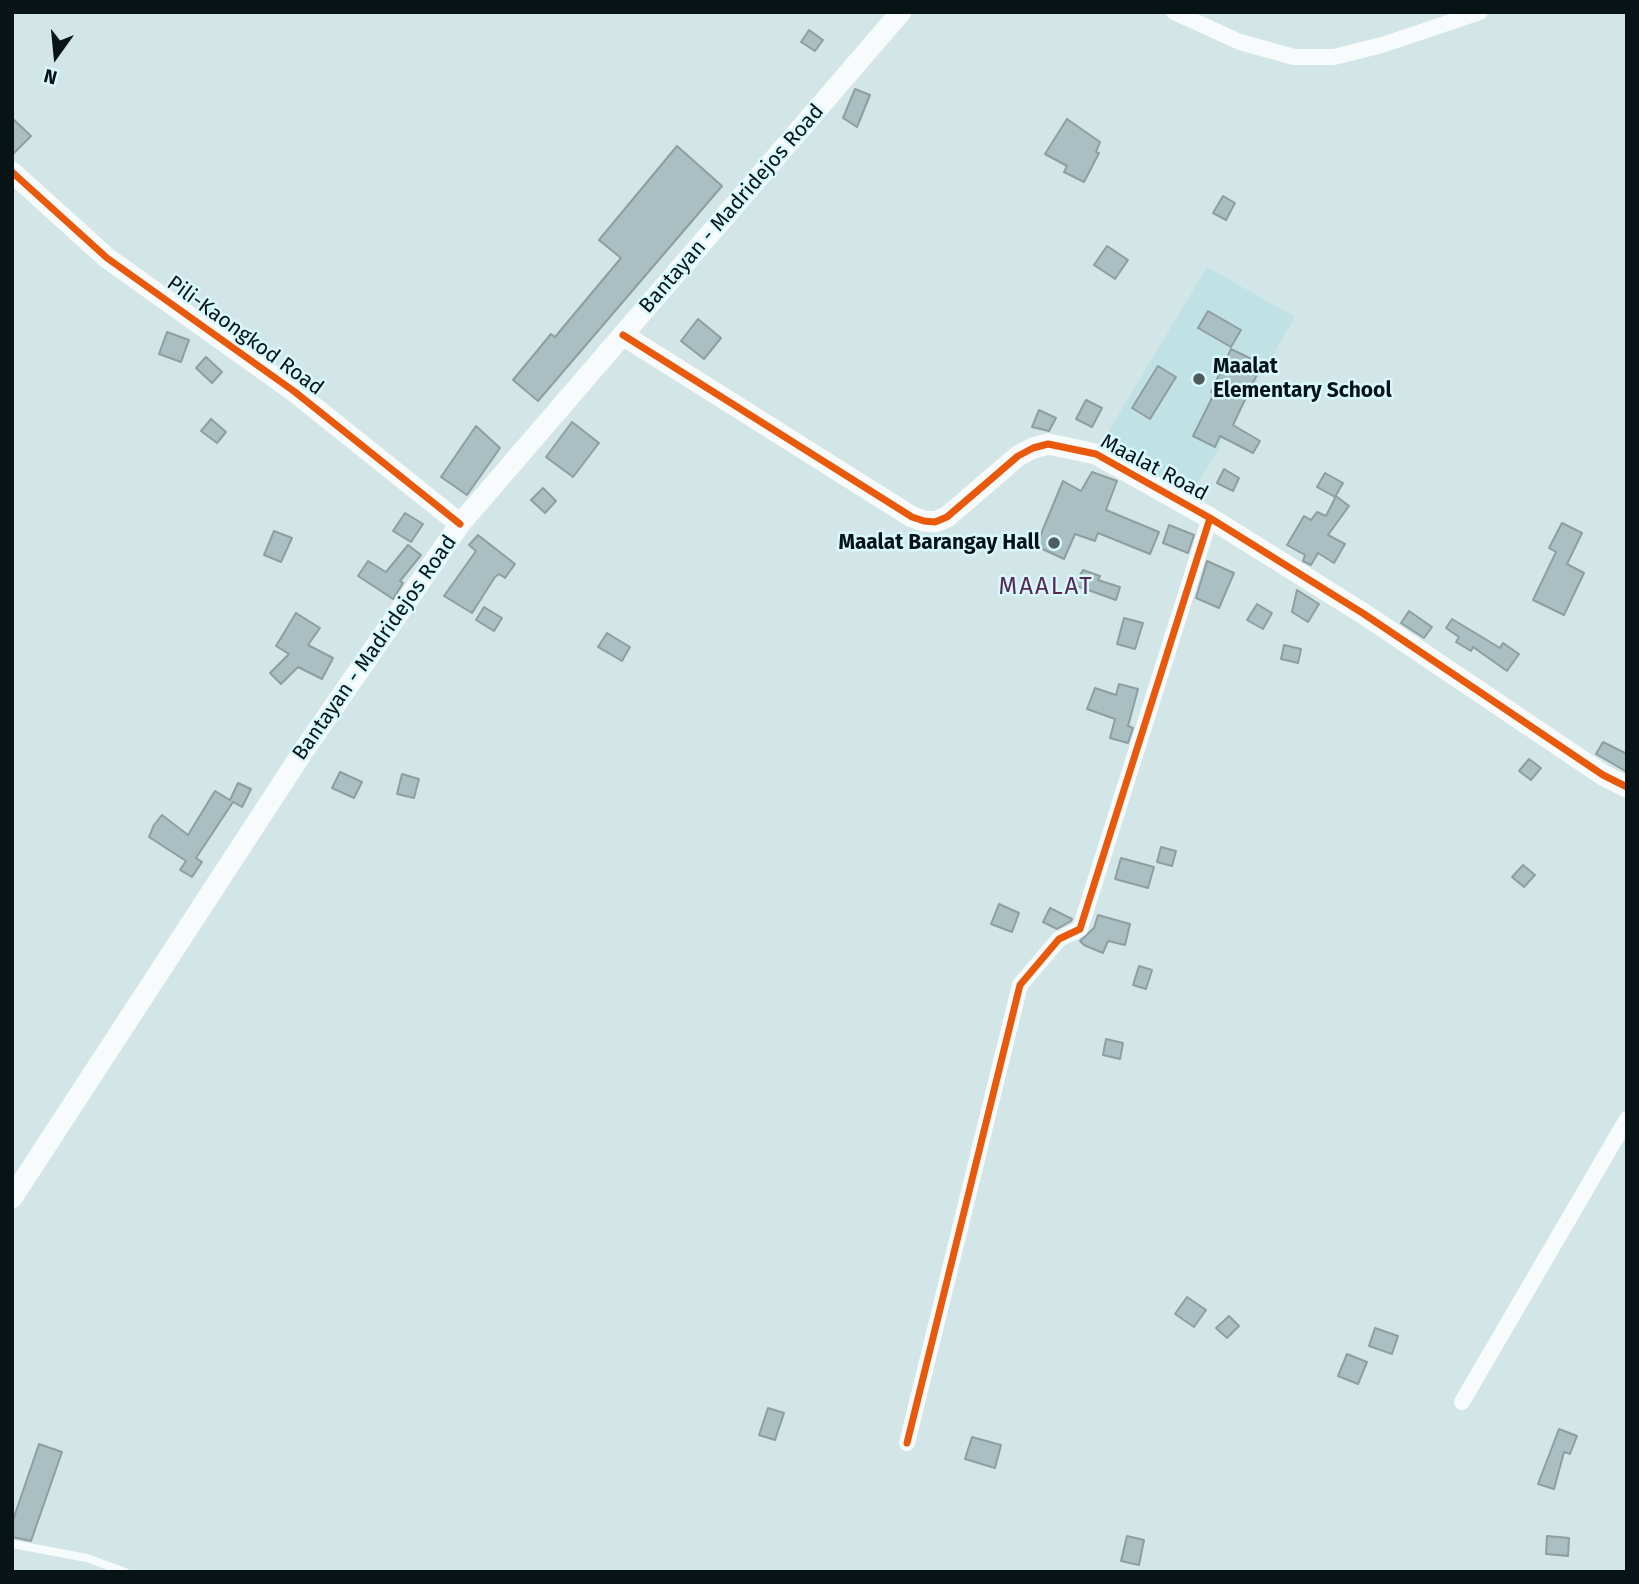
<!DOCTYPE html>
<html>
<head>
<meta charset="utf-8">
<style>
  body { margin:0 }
  #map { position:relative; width:1639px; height:1584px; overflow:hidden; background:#d2e5e7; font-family:"Fira Sans",sans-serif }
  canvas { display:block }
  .frame { position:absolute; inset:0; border:14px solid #081315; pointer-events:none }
  .north { position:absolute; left:21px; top:21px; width:70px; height:70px; -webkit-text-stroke:5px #d7f8fc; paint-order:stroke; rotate:195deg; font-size:19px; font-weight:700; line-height:28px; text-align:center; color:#081315 }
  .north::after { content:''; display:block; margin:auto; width:24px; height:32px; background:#081315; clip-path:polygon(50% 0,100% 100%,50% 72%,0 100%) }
</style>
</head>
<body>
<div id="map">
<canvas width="1639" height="1584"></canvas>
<div class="frame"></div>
<div class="north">N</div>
</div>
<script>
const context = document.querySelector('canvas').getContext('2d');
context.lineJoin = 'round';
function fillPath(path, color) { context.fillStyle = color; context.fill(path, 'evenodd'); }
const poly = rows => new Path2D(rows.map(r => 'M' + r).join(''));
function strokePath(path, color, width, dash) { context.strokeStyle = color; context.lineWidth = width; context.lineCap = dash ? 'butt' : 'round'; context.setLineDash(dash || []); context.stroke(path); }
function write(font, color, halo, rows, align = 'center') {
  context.font = font + ' "Fira Sans",sans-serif'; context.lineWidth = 5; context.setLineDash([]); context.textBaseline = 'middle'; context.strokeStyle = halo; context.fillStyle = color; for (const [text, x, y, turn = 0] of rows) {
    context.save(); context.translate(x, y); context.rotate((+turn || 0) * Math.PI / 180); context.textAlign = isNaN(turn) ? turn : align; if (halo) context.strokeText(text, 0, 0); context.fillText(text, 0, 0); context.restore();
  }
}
fillPath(poly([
  [1207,267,1295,317,1190,497,1102,442]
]), '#c1e2e5');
const building = poly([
  [809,30,823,40,815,51,801,42,809,30],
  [855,89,870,95,857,127,843,118,855,89],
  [12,118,31,136,12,155,12,118],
  [1067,119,1100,142,1096,152,1099,153,1084,182,1064,172,1067,166,1045,154,1067,119],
  [677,146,722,186,538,401,513,380,551,334,555,337,621,258,599,240,677,146],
  [1223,196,1235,203,1226,220,1213,213,1223,196],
  [1107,246,1128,260,1115,279,1094,265,1107,246],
  [1208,311,1241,330,1231,347,1198,328,1208,311],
  [698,319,721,338,704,359,681,341,698,319],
  [167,332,189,340,181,362,159,354,167,332],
  [1231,349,1262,364,1233,425,1260,441,1253,453,1220,436,1215,447,1193,436,1214,394,1211,392,1231,349],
  [206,357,222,372,212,383,196,368,206,357],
  [1158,366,1176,377,1150,419,1132,408,1158,366],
  [1086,400,1102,408,1092,427,1076,419,1086,400],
  [1039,410,1056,418,1049,431,1032,427,1039,410],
  [211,419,226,432,217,443,201,431,211,419],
  [572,422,599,443,573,477,546,457,572,422],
  [476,426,500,448,467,495,441,477,476,426],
  [1224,469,1239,478,1233,491,1217,483,1224,469],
  [1092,472,1117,481,1106,510,1159,532,1150,554,1098,533,1095,541,1075,534,1064,559,1036,546,1063,481,1081,491,1092,472],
  [1325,473,1343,483,1335,497,1317,487,1325,473],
  [543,488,556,501,545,513,531,500,543,488],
  [1336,496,1349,506,1328,535,1345,544,1334,563,1318,553,1311,565,1303,561,1305,555,1287,545,1304,516,1311,520,1317,512,1326,516,1336,496],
  [405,513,423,524,411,542,393,531,405,513],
  [1562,523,1582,533,1567,564,1584,573,1564,615,1533,600,1556,552,1549,548,1562,523],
  [1169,525,1194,535,1188,553,1163,543,1169,525],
  [274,531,292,538,281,562,264,555,274,531],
  [478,535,515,564,505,578,499,574,495,577,472,613,444,596,476,551,469,545,478,535],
  [408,545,421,555,400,581,403,583,393,599,358,576,368,561,386,572,408,545],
  [1207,561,1234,573,1219,608,1196,598,1207,561],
  [1083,570,1100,576,1098,580,1120,587,1116,600,1074,585,1083,570],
  [1297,590,1319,604,1308,622,1292,612,1297,590],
  [1257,604,1272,613,1263,629,1247,620,1257,604],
  [484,607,502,618,494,631,476,620,484,607],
  [1409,611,1432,627,1424,638,1401,623,1409,611],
  [296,613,320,628,308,645,333,658,322,679,298,667,281,684,270,673,289,654,276,646,296,613],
  [1124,618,1143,623,1135,649,1117,644,1124,618],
  [1452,619,1500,648,1503,643,1519,654,1507,671,1473,647,1471,651,1456,642,1459,637,1446,628,1452,619],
  [607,633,630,647,622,661,598,647,607,633],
  [1284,645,1301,649,1298,663,1281,659,1284,645],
  [1119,684,1138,689,1128,726,1133,728,1128,743,1110,738,1115,719,1087,709,1095,688,1116,695,1119,684],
  [1603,742,1627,754,1627,772,1596,754,1603,742],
  [1529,759,1541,768,1531,780,1519,771,1529,759],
  [340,772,362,782,354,798,332,788,340,772],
  [402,774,419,779,414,798,397,794,402,774],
  [238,783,251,789,242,807,233,802,196,858,202,862,192,877,180,870,186,861,149,837,154,825,162,815,188,835,215,791,230,800,238,783],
  [1161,847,1176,851,1172,866,1157,862,1161,847],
  [1121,858,1154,867,1148,888,1115,879,1121,858],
  [1523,865,1535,875,1524,887,1512,877,1523,865],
  [999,904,1019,913,1012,932,991,924,999,904],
  [1050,908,1072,919,1071,921,1057,929,1043,922,1050,908],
  [1098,915,1130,924,1125,945,1108,941,1103,953,1084,945,1080,941,1094,928,1098,915],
  [1139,966,1152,970,1146,989,1133,985,1139,966],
  [1106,1039,1123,1043,1120,1059,1103,1055,1106,1039],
  [1187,1297,1206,1310,1194,1327,1175,1314,1187,1297],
  [1229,1316,1239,1326,1227,1338,1216,1328,1229,1316],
  [1375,1328,1398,1336,1392,1354,1369,1346,1375,1328],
  [1347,1354,1367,1362,1358,1384,1338,1376,1347,1354],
  [768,1408,784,1413,775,1440,759,1435,768,1408],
  [1559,1429,1577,1436,1570,1454,1564,1452,1554,1489,1538,1484,1559,1429],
  [972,1437,1001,1445,995,1468,965,1459,972,1437],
  [39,1444,62,1452,31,1541,12,1537,12,1523,39,1444],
  [1127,1536,1144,1540,1139,1565,1121,1561,1127,1536],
  [1547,1536,1569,1538,1568,1556,1546,1554,1547,1536]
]);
fillPath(building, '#a9bfc1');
strokePath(building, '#8f9e9f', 2);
strokePath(poly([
  [12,1544,87,1558,125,1572]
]), '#f8fbfb', 8);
strokePath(poly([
  [1174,12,1240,42,1294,57,1334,57,1382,45,1480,12],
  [1462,1402,1627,1119],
  [907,1443,1020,985,1059,939,1080,929,1210,518]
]), '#f8fbfb', 16);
strokePath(poly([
  [12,172,107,258,295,392,460,524],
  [623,335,912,517,924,521,935,522,947,517,1018,456,1033,448,1048,444,1096,454,1210,518,1364,614,1603,775,1627,787],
  [12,1198,304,750,460,524,901,12]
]), '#f8fbfb', 21);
strokePath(poly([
  [12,172,107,258,295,392,460,524],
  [623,335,912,517,924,521,935,522,947,517,1018,456,1033,448,1048,444,1096,454,1210,518,1364,614,1603,775,1627,787],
  [907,1443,1020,985,1059,939,1080,929,1210,518]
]), '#e8590c', 7);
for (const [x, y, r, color] of [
  [1199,379,7,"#4f5c5e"],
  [1054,543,7,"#4f5c5e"]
]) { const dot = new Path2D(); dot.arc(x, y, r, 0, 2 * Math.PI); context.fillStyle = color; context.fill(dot); strokePath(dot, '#d7f8fc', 2.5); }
write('21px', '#081315', '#d7f8fc', [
  ["Bantayan - Madridejos Road",732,209,-49],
  ["Pili-Kaongkod Road",245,336,36],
  ["Maalat Road",1154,468,28],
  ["Bantayan - Madridejos Road",375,648,-55]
]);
write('bold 21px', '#081315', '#d7f8fc', [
  ["Maalat",1213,367],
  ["Elementary School",1213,391],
  ["Maalat Barangay Hall",1040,543,"right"]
], 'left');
context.letterSpacing = '2px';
write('24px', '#5a2757', '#d7f8fc', [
  ["MAALAT",1046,587]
]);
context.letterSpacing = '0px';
</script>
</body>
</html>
